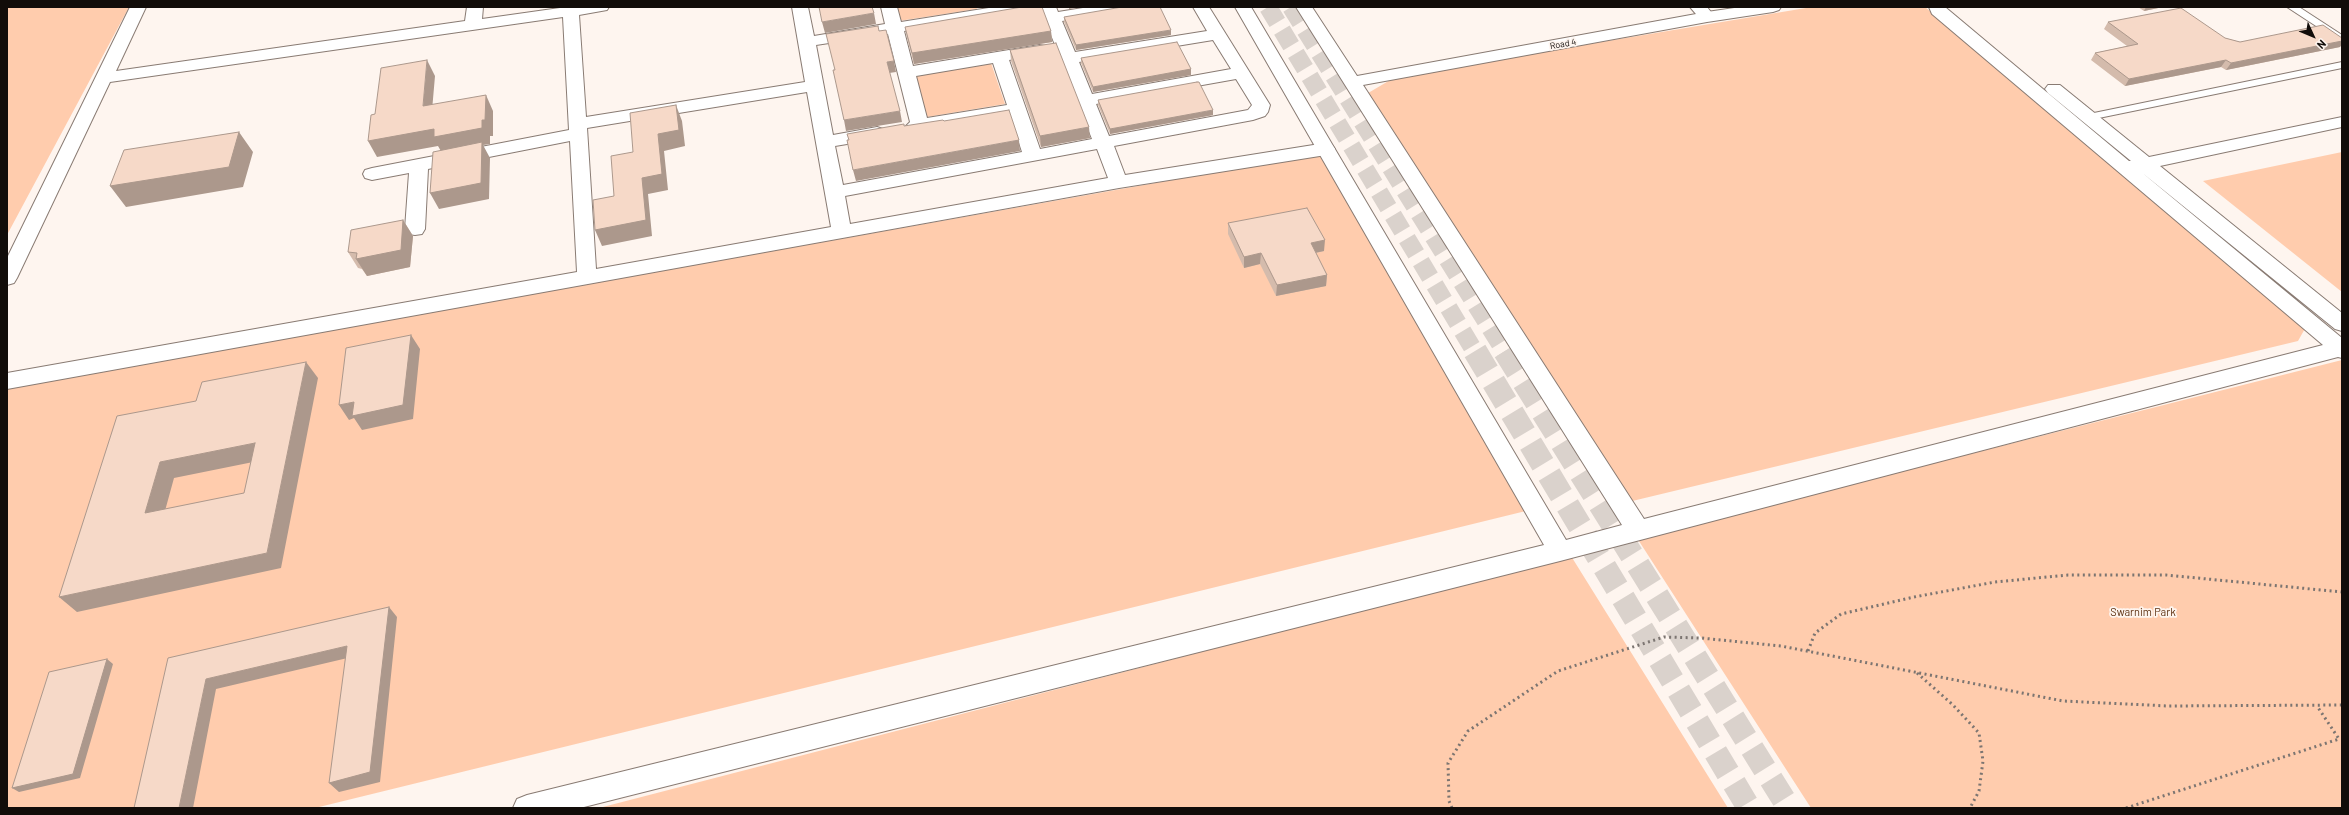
<!DOCTYPE html>
<html>
<head>
<meta charset="utf-8">
<style>
  body { margin:0 }
  #map { position:relative; width:2349px; height:815px; overflow:hidden; background:#fef5ef; font-family:Barlow,sans-serif }
  canvas { display:block }
  .frame { position:absolute; inset:0; border:8px solid #110c09; pointer-events:none }
  .north { position:absolute; left:2293px; top:16px; width:40px; height:40px; -webkit-text-stroke:3px #fef5ef; paint-order:stroke; rotate:134deg; font-size:11px; font-weight:700; line-height:16px; text-align:center; color:#110c09 }
  .north::after { content:''; display:block; margin:auto; width:14px; height:18px; background:#110c09; clip-path:polygon(50% 0,100% 100%,50% 72%,0 100%) }
</style>
</head>
<body>
<div id="map">
<canvas width="2349" height="815"></canvas>
<div class="frame"></div>
<div class="north">N</div>
</div>
<script>
const context = document.querySelector('canvas').getContext('2d');
context.lineJoin = 'round';
function fillPath(path, color) { context.fillStyle = color; context.fill(path, 'evenodd'); }
const poly = rows => new Path2D(rows.map(r => 'M' + r).join(''));
function strokePath(path, color, width, dash) { context.strokeStyle = color; context.lineWidth = width; context.lineCap = dash ? 'butt' : 'round'; context.setLineDash(dash || []); context.stroke(path); }
function write(font, color, halo, rows, align = 'center') {
  context.font = font + ' Barlow,sans-serif'; context.lineWidth = 3.5; context.setLineDash([]); context.textBaseline = 'middle'; context.strokeStyle = halo; context.fillStyle = color; for (const [text, x, y, turn = 0] of rows) {
    context.save(); context.translate(x, y); context.rotate((+turn || 0) * Math.PI / 180); context.textAlign = isNaN(turn) ? turn : align; if (halo) context.strokeText(text, 0, 0); context.fillText(text, 0, 0); context.restore();
  }
}
fillPath(poly([
  [7,7,129,7,7,235],
  [895,7,976,7,977,9,899,21],
  [1812,7,1925,7,2307,325,2298,341,1624,503,1358,99,1397,76],
  [991,63,1005,104,921,118,910,76],
  [1335,151,1538,508,315,808,7,808,7,387],
  [2342,152,2342,292,2203,181],
  [2342,360,2342,808,1811,808,1637,538],
  [1571,556,1728,808,599,808]
]), '#ffccad');
strokePath(poly([
  [1268,7,1475,352],
  [1291,7,1505,352]
]), '#dad2cc', 18, [18, 9]);
strokePath(poly([
  [1475,351,1749,808],
  [1505,351,1789,808]
]), '#dad2cc', 24, [24, 12]);
const service = poly([
  [2287,7,2299,7,2342,35,2342,43,2287,7],
  [2342,62,2342,68,2089,120,2083,117,2089,114,2342,62]
]);
const minor = poly([
  [130,7,146,7,116,71,465,21,467,7,483,7,482,19,567,7,609,7,607,10,579,15,586,117,805,82,792,7,808,7,814,36,885,24,881,7,897,7,901,22,995,7,1033,7,1031,10,1025,12,904,31,913,66,1039,45,1045,46,1047,50,1045,54,1009,60,1040,149,1092,139,1040,7,1056,7,1058,12,1089,7,1127,7,1125,10,1119,12,1062,21,1075,52,1207,31,1193,7,1209,7,1270,105,1268,112,1265,116,1253,120,1114,146,1125,175,1326,143,1332,145,1335,149,1332,153,1326,155,1119,188,7,389,7,373,577,272,570,141,428,169,425,229,422,234,415,235,408,234,405,229,409,173,372,180,365,178,363,174,365,170,372,168,569,130,563,17,110,82,17,278,14,283,7,285,7,258,130,7],
  [888,34,910,122,906,126,909,130,915,131,1010,115,1022,152,843,185,835,146,877,139,883,137,886,133,883,129,877,127,833,135,816,45,888,34],
  [1213,40,1231,69,1092,94,1079,62,1213,40],
  [993,63,1007,105,927,118,916,76,993,63],
  [1236,79,1252,105,1248,110,1109,136,1096,104,1236,79],
  [807,92,831,227,596,269,587,128,807,92],
  [1097,149,1108,178,850,224,845,196,1097,149],
  [1690,7,1707,7,1715,17,1713,20,1701,20,1690,7]
]);
const tertiary = poly([
  [1235,7,1251,7,1566,540,1622,525,1296,7,1312,7,1357,76,1707,12,1741,7,1781,7,1779,10,1773,12,1707,22,1363,85,1644,519,2323,345,1932,14,1929,7,1945,7,2129,161,2131,161,2048,93,2045,89,2048,85,2060,85,2149,157,2342,117,2342,127,2160,166,2342,313,2342,331,2335,329,2140,171,2342,338,2342,358,2338,357,1560,561,580,808,513,808,517,799,527,795,1544,545,1235,7]
]);
strokePath(service, '#897b73', 2);
strokePath(minor, '#897b73', 2);
strokePath(tertiary, '#897b73', 2);
strokePath(poly([
  [1808,651,1815,633,1841,614,1914,597,1995,582,2068,575,2166,575,2342,592],
  [1917,673,1953,705,1979,733,1983,761,1979,791,1970,808],
  [1452,808,1449,801,1448,763,1468,731,1558,671,1664,637,1701,638,1781,646,2063,701,2168,706,2342,705],
  [2126,808,2339,739,2317,706]
]), '#7c7571', 3, [2, 3.5]);
fillPath(service, '#fff');
fillPath(minor, '#fff');
fillPath(tertiary, '#fff');
fillPath(poly([
  [2138,7,2163,7,2144,11],
  [1064,17,1171,35,1076,50,1064,22],
  [2108,22,2225,38,2240,42,2342,38,2342,44,2340,47,2226,70,2221,67,2125,86,2091,60,2095,53,2127,46,2104,29],
  [905,27,1051,31,1052,42,914,64,907,38],
  [1010,50,1090,138,1041,147,1011,61],
  [1081,58,1191,69,1191,75,1093,92,1081,63],
  [1098,100,1213,115,1110,134,1098,105],
  [403,220,413,236,410,267,367,276,362,269,358,268,348,252],
  [1228,223,1324,251,1316,253,1327,275,1326,286,1276,296,1260,264,1244,268,1228,234]
]), '#d4bbac');
fillPath(poly([
  [1069,7,1080,7,1069,9],
  [2146,7,2163,7,2144,11],
  [874,13,876,24,825,33,822,22],
  [1171,30,1171,35,1076,50,1076,45],
  [1051,31,1052,42,914,64,912,53],
  [2342,41,2342,44,2340,47,2226,70,2231,63],
  [427,60,435,76,431,122,423,106],
  [2226,60,2221,67,2125,86,2129,79],
  [894,61,896,72,889,73,887,62],
  [1191,69,1191,75,1093,92,1093,87],
  [486,95,493,111,493,136,490,136,490,144,483,145,490,158,489,199,439,209,430,193,442,153,438,146,377,157,368,141],
  [676,105,682,121,685,146,664,151,668,190,648,194,652,236,602,246,595,230,642,178,658,134],
  [1213,110,1213,115,1110,134,1110,129],
  [900,111,902,122,846,131,844,120],
  [1089,127,1090,138,1041,147,1040,136],
  [239,132,253,152,243,187,126,207,110,186],
  [1019,140,1020,151,856,181,853,170],
  [403,220,413,236,410,267,367,276,356,259],
  [1325,240,1324,251,1309,254,1311,243],
  [1261,253,1260,264,1244,268,1244,257],
  [1327,275,1326,286,1276,296,1277,285],
  [411,335,420,349,413,419,362,430,354,418,349,420,339,405,354,402],
  [306,362,318,378,281,568,77,612,59,597,267,553],
  [255,443,268,459,174,478,160,529,145,513,160,462],
  [389,607,397,617,380,782,339,792,329,783],
  [347,646,356,656,216,689,193,808,179,808,206,679],
  [107,659,113,664,80,778,19,792,12,788]
]), '#ac988c');
const building = poly([
  [819,7,872,7,874,13,822,22,819,7],
  [1022,7,1042,7,1051,31,912,53,905,27,1022,7],
  [1122,7,1160,7,1171,30,1076,45,1064,17,1122,7],
  [2181,8,2225,38,2240,42,2323,25,2342,38,2342,41,2231,63,2226,60,2129,79,2095,53,2138,44,2108,22,2181,8],
  [878,26,879,31,886,30,894,61,887,62,900,111,844,120,833,70,835,70,826,34,878,26],
  [1177,42,1191,69,1093,87,1081,58,1177,42],
  [1056,43,1089,127,1040,136,1010,50,1056,43],
  [427,60,423,106,486,95,485,120,482,120,482,128,434,137,434,129,368,141,371,115,375,114,381,68,427,60],
  [1197,82,1199,82,1213,110,1110,129,1098,100,1197,82],
  [676,105,679,130,658,134,662,174,642,178,646,220,595,230,593,200,614,196,611,156,633,152,630,113,676,105],
  [1009,110,1019,140,853,170,847,140,849,140,847,134,904,124,904,126,943,120,944,121,1009,110],
  [239,132,229,167,110,186,124,150,239,132],
  [482,142,481,183,430,193,433,152,482,142],
  [1307,208,1325,240,1311,243,1327,275,1277,285,1261,253,1244,257,1228,223,1307,208],
  [403,220,401,250,356,259,357,253,348,252,351,230,403,220],
  [411,335,403,405,352,416,354,402,339,405,346,348,411,335],
  [306,362,267,553,59,597,117,416,196,401,202,382,306,362],
  [255,443,244,493,145,513,160,462,255,443],
  [389,607,370,772,329,783,347,646,206,679,179,808,134,808,168,658,389,607],
  [107,659,73,774,12,788,49,672,107,659]
]);
fillPath(building, '#f6d9c8');
strokePath(building, '#ac988c', 1);
write('9px', '#110c09', '#fef5ef', [
  ["Road 4",1563,44,-10]
]);
write('11px', '#5e3111', '#fef5ef', [
  ["Swarnim Park",2143,612]
]);
</script>
</body>
</html>
